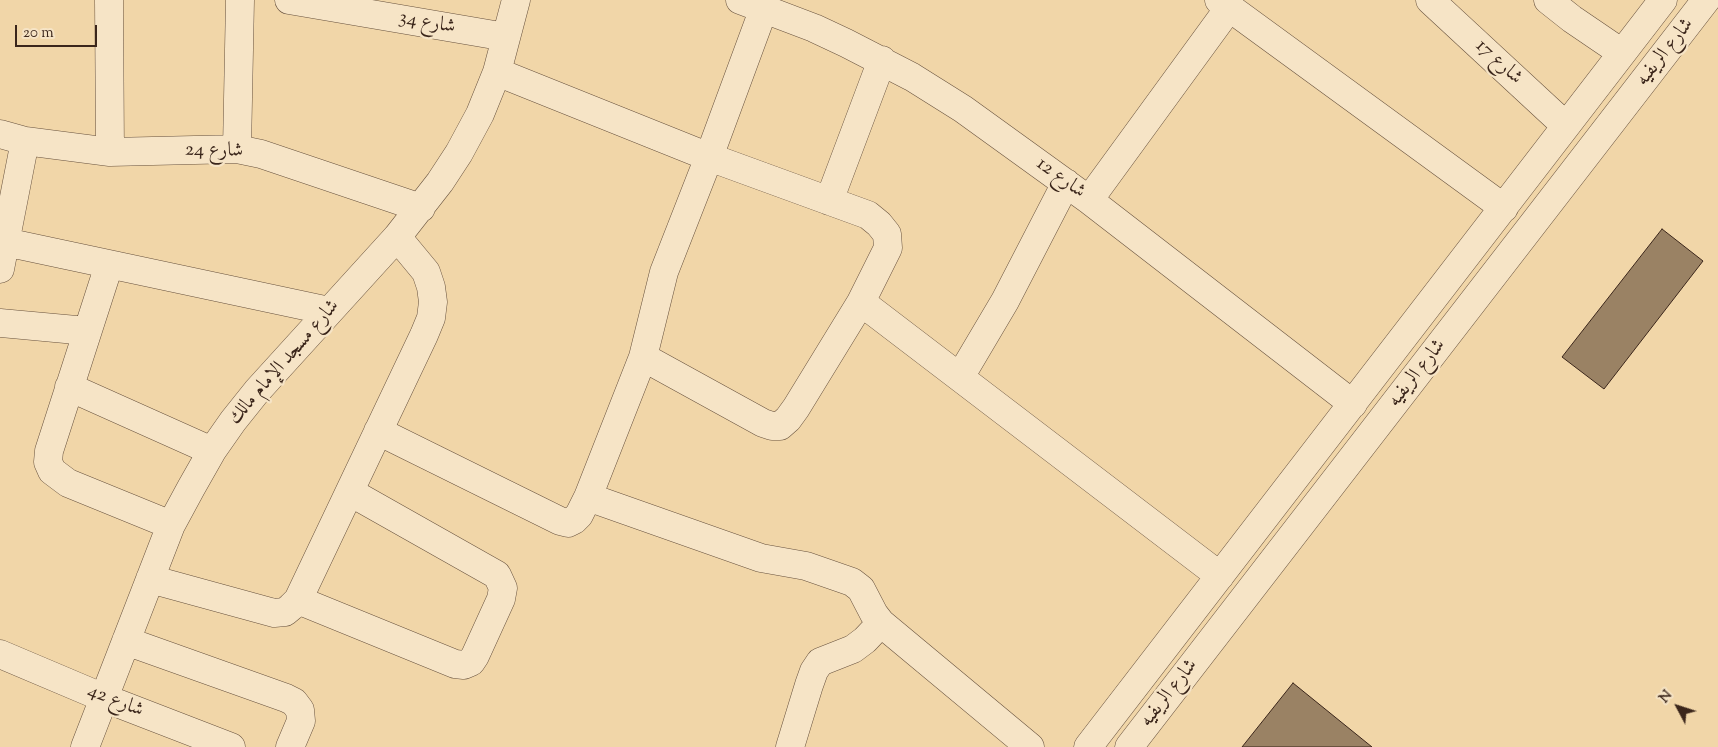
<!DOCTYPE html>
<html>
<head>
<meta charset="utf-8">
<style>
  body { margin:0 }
  #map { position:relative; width:1718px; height:747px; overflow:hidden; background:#f1d6a8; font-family:"Sorts Mill Goudy",serif }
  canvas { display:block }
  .north { position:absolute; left:1653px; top:682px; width:50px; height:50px; -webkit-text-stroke:4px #f6e4c6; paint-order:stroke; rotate:310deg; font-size:14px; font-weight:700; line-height:20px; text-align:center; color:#3b261b }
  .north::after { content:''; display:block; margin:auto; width:18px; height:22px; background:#3b261b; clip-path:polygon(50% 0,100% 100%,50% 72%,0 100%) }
  .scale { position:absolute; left:15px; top:25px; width:82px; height:22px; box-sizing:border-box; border:2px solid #3b261b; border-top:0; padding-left:6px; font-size:15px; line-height:18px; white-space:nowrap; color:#3b261b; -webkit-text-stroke:4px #f6e4c6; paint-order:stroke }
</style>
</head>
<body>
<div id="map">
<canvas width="1718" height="747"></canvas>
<div class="north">N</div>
<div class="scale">20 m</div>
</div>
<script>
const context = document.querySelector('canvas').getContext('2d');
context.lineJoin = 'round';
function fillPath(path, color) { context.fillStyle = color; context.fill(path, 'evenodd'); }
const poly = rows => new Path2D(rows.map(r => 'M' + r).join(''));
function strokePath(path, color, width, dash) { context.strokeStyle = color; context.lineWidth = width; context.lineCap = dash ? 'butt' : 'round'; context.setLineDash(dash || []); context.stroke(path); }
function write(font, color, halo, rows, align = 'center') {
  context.font = font + ' "Sorts Mill Goudy",Amiri,serif'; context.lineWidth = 4.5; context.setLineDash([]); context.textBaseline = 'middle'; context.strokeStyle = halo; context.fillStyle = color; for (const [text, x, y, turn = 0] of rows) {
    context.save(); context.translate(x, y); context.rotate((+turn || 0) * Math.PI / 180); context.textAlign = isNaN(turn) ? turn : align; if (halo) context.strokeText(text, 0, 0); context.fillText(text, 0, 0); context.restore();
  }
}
const building = poly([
  [1662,229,1703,261,1604,389,1562,357,1662,229],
  [1293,683,1372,747,1242,747,1293,683]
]);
fillPath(building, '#9a8264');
strokePath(building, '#3b261b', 1);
const minor = poly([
  [109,0,110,152],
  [289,0,506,37],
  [740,0,814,28,846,43,912,77,963,109,1089,200,1353,404],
  [1219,0,1504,208],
  [1430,0,1566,126],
  [1548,0,1572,19,1622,53],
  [497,72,709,157,868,215,879,224,887,234,888,248,861,302,796,408,788,419,780,426,772,426,763,423,643,357],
  [0,134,25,141,110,152,237,149,261,154,421,208],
  [237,149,240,0],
  [1089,200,1229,8],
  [829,201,882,60],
  [5,242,329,311],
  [109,265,49,451,48,462,52,471,68,483,171,525],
  [0,269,25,141],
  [861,302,1220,576],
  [0,323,87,331],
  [960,377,1005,301,1066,183],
  [69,387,212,451],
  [378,431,560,521,568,523,574,520,579,515,588,497,643,357,664,272,709,157,764,8],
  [588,497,761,558,806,566,852,582,861,589,874,614,881,623,1030,747],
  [150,579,274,613,285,612,291,607,298,600,424,335,431,318,433,302,431,287,426,272,397,237],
  [298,600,455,664,464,665,471,662,475,656,501,599,503,588,497,575,350,492],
  [126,641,286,698,294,702,300,710,301,721,290,747],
  [0,654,104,698,231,747],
  [85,747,171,525,191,488,212,451,233,421,257,391,397,237,440,182,459,153,480,114,497,72,516,0],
  [790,747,809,685,814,671,820,662,853,649,865,640,881,623],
  [1088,747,1663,0],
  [1129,747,1706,0]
]);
strokePath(minor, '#68523e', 29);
strokePath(minor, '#f6e4c6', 28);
write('20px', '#3b261b', '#f6e4c6', [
  ["شارع 34",427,24,10],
  ["شارع الريفيه",1666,53,-52],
  ["شارع 17",1498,63,43],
  ["شارع 24",214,152,1],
  ["شارع 12",1060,179,36],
  ["شارع مسجد الإمام مالك",285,363,-49],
  ["شارع الريفيه",1418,374,-52],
  ["شارع الريفيه",1170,694,-52],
  ["شارع 42",115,702,22]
]);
</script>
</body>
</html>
